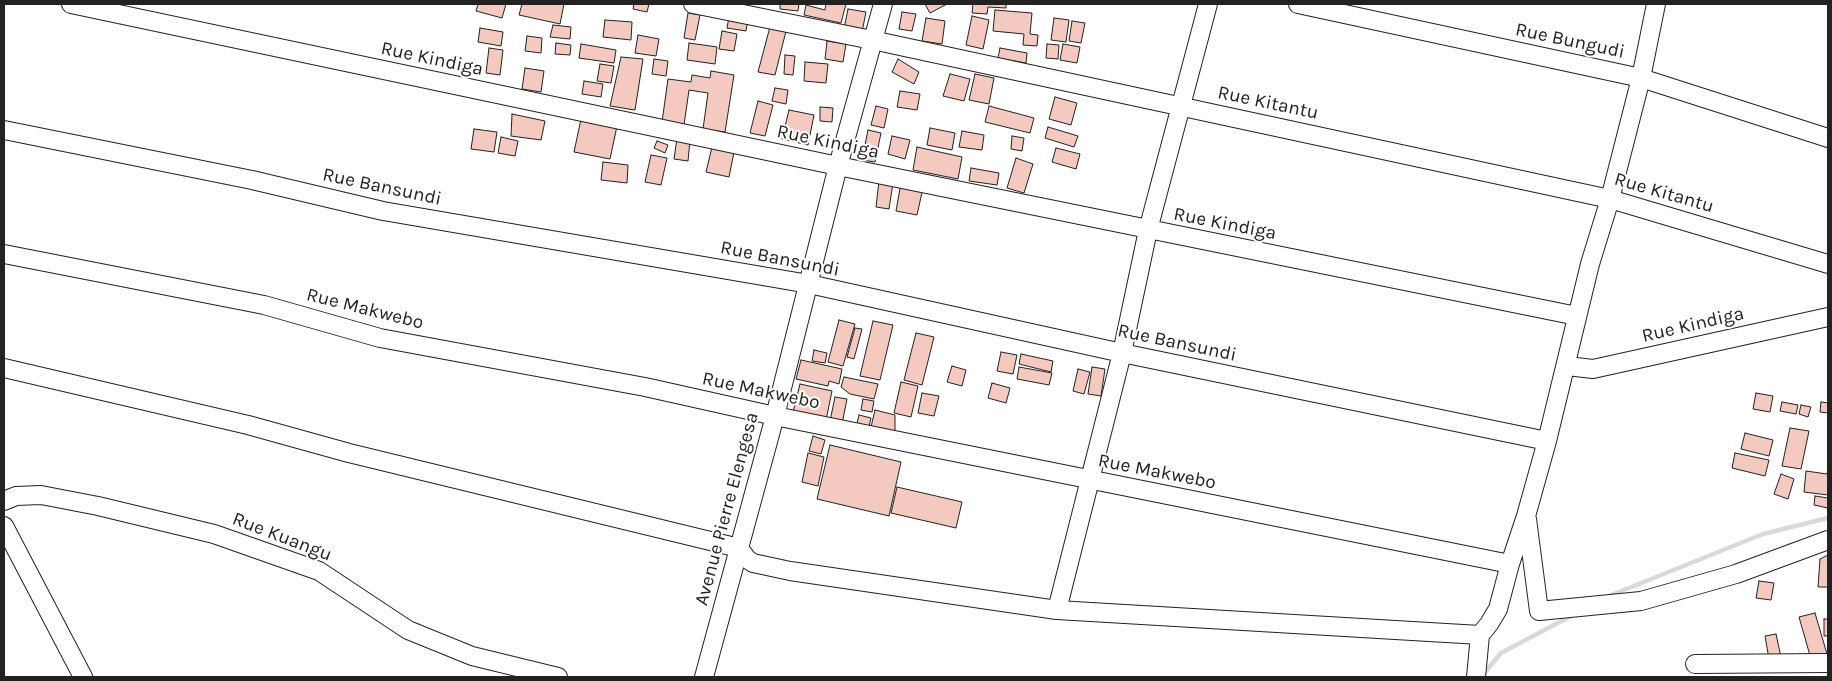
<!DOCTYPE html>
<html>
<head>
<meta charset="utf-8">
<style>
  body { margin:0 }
  #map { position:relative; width:1832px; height:681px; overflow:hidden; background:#fff; font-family:Karla,sans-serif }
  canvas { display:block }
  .frame { position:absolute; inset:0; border:5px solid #222; pointer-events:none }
</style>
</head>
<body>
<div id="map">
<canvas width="1832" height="681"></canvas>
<div class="frame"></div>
</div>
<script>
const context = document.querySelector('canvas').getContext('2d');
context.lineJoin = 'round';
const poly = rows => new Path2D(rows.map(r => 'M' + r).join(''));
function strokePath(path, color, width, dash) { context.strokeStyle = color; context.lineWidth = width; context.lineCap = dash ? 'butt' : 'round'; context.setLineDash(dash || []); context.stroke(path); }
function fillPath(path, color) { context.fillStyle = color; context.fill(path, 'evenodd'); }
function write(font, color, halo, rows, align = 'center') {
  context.font = font + ' Karla,sans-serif'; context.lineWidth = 4; context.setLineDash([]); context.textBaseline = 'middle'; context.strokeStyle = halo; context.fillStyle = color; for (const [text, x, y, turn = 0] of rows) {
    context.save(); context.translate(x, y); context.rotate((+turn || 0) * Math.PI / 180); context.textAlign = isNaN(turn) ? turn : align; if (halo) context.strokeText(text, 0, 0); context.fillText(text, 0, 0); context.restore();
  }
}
strokePath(poly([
  [1604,598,1763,534,1828,518],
  [1481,677,1501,653,1573,615]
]), '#d9d9d9', 4.5);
const building = poly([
  [478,4,506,4,502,18,476,11,478,4],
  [522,4,564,4,560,24,519,15,522,4],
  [634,4,649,4,647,12,633,9,634,4],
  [780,4,799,4,798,11,780,9,780,4],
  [826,4,846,4,841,23,804,15,806,5,825,10,826,4],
  [925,4,947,4,930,13,925,4],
  [973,4,1006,4,1006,8,988,7,987,14,972,13,973,4],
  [848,9,866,12,862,32,844,29,848,9],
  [995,10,1032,13,1030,34,1038,35,1037,46,1023,45,1024,34,993,31,995,10],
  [902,12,916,14,912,31,899,29,902,12],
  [688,13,700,15,695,40,684,38,688,13],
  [972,16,989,20,983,49,966,45,972,16],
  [729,17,748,19,746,31,727,28,729,17],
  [926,18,945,21,942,44,922,41,926,18],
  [1054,18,1069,20,1066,42,1051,40,1054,18],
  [605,20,632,22,631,40,603,37,605,20],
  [1072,21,1085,23,1081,43,1069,41,1072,21],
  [771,23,787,27,775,75,758,72,771,23],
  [553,25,571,27,570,39,550,37,553,25],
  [480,28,503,32,501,46,478,42,480,28],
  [722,31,737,34,734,51,719,49,722,31],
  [638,35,659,39,656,56,635,53,638,35],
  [527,36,542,38,541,53,525,51,527,36],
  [827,41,846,44,843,62,825,59,827,41],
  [556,43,571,45,570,55,555,54,556,43],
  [689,43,717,47,715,64,687,60,689,43],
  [581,44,616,50,614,63,579,58,581,44],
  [1047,44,1059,45,1058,59,1046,58,1047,44],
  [1063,44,1080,47,1077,63,1060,60,1063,44],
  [489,48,503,50,500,75,486,73,489,48],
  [1000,48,1027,53,1026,63,998,58,1000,48],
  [785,55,795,56,793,75,784,74,785,55],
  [621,57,643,59,635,110,610,106,621,57],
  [654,59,668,61,666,76,652,74,654,59],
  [898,59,919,72,914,84,892,72,898,59],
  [805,62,828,64,826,83,804,81,805,62],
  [600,64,614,66,611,83,597,81,600,64],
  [525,68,544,71,541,92,522,89,525,68],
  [711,71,734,75,725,132,703,129,708,93,689,90,684,125,662,122,668,79,691,82,692,75,710,78,711,71],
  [950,74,970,79,964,101,943,96,950,74],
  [975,74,994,78,989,104,969,100,975,74],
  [584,81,603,84,601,97,582,94,584,81],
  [775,88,788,90,786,104,772,101,775,88],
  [900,91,920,94,917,110,897,107,900,91],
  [1055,97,1077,103,1071,125,1049,119,1055,97],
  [758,101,773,105,765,136,750,133,758,101],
  [876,106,888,109,884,128,871,125,876,106],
  [989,106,1034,118,1030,133,985,122,989,106],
  [820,107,833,108,832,122,820,121,820,107],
  [789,110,814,115,808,145,782,139,789,110],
  [512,114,545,121,541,140,511,136,512,114],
  [581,119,617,126,610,159,574,152,581,119],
  [1048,127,1078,136,1074,147,1045,138,1048,127],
  [930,128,955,133,952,150,927,145,930,128],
  [474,129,497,132,494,152,471,149,474,129],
  [868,130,881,133,875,162,862,160,868,130],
  [962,131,984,135,982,150,959,147,962,131],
  [892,136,910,140,905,159,888,154,892,136],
  [1012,136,1024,138,1022,151,1011,149,1012,136],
  [501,137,518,141,515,156,498,153,501,137],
  [677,138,690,140,688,161,674,159,677,138],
  [657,141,668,145,665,153,654,148,657,141],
  [712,147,734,152,729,177,706,172,712,147],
  [917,147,962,157,958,179,913,170,917,147],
  [1056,148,1080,154,1076,169,1052,162,1056,148],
  [651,155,667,158,661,185,645,182,651,155],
  [1016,158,1033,164,1024,193,1007,188,1016,158],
  [603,162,628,165,627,183,601,180,603,162],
  [971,168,999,173,997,185,969,181,971,168],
  [879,181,893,183,889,209,876,207,879,181],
  [901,183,923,188,917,215,896,211,901,183],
  [839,320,855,324,843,366,828,362,839,320],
  [873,321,893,325,880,380,860,376,873,321],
  [855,328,862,329,854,359,847,357,855,328],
  [916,333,934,337,922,385,904,380,916,333],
  [814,350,827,353,825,363,812,361,814,350],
  [1001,352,1017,355,1013,374,997,371,1001,352],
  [1021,354,1053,361,1051,372,1019,364,1021,354],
  [801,360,842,369,839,384,829,381,828,386,796,379,801,360],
  [952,366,966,370,962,386,947,382,952,366],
  [1019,367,1052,373,1049,385,1017,379,1019,367],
  [1092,367,1105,369,1101,396,1088,394,1092,367],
  [1078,369,1090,372,1084,394,1073,391,1078,369],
  [844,377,878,384,874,399,850,394,841,387,844,377],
  [901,382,918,386,911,417,894,413,901,382],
  [992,383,1010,388,1006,403,988,398,992,383],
  [800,384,832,391,826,420,793,412,800,384],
  [922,393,939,396,934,416,918,413,922,393],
  [1756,393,1773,396,1770,412,1753,409,1756,393],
  [835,397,847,399,842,424,830,421,835,397],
  [863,399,874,401,872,412,861,410,863,399],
  [1782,402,1798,405,1796,414,1780,411,1782,402],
  [1821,402,1828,403,1828,413,1820,412,1821,402],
  [1801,405,1811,407,1808,417,1799,414,1801,405],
  [875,410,895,415,895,432,871,427,875,410],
  [859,415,871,418,868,431,856,428,859,415],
  [1790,428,1809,431,1801,469,1782,466,1790,428],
  [1745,433,1773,440,1769,456,1741,449,1745,433],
  [813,436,825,440,821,454,809,451,813,436],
  [830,445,901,462,889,516,817,499,830,445],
  [808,453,824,457,818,486,802,482,808,453],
  [1735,453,1769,460,1765,476,1732,468,1735,453],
  [1828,466,1828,495,1804,492,1806,471,1827,474,1828,466],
  [1781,474,1794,479,1788,499,1774,494,1781,474],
  [897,487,962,502,956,528,891,513,897,487],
  [1815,496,1828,498,1828,508,1814,505,1815,496],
  [1828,555,1828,587,1818,587,1820,559,1828,555],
  [1759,581,1774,583,1771,600,1756,598,1759,581],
  [1815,613,1827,654,1811,659,1799,617,1815,613],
  [1824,619,1828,619,1828,636,1824,636,1824,619],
  [1776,634,1781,657,1769,659,1765,636,1776,634]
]);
fillPath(building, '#f3c9c0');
strokePath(building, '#222', 1);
const minor = poly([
  [71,4,838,166,1577,316],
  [693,4,872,40,1610,199,1828,264],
  [1298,4,1641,78,1828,138],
  [4,130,252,180,383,211,809,284,1122,353,1547,441],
  [4,254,264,305,380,338,645,387,775,416,1510,564],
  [1567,366,1593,369,1828,317],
  [4,368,248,425,349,453,739,548,747,559,753,563,790,571,1057,610,1480,635],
  [4,501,16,496,41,495,98,506,214,534,319,571,408,630,472,656,558,677],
  [1527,519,1539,611,1641,601,1736,574,1828,540],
  [4,526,83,677],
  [1057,610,1122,353,1148,230,1208,4],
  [1695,664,1828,663],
  [704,677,775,416,838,166,883,4],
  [1476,677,1480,635,1489,624,1498,609,1510,564,1526,516,1547,441,1590,264,1610,199,1641,78,1656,4]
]);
strokePath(minor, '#222', 20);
strokePath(minor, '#fff', 18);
write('19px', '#222', '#fff', [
  ["Rue Bungudi",1570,41,12],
  ["Rue Kindiga",432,59,12],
  ["Rue Kitantu",1268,103,12],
  ["Rue Kindiga",828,142,12],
  ["Rue Bansundi",382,187,12],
  ["Rue Kitantu",1664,193,16],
  ["Rue Kindiga",1225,224,11],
  ["Rue Bansundi",780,259,11],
  ["Rue Makwebo",365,309,14],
  ["Rue Kindiga",1693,325,-13],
  ["Rue Bansundi",1177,343,12],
  ["Rue Makwebo",761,391,12],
  ["Rue Makwebo",1157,472,11],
  ["Avenue Pierre Elengesa",727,509,-75],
  ["Rue Kuangu",282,537,21]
]);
</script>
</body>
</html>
